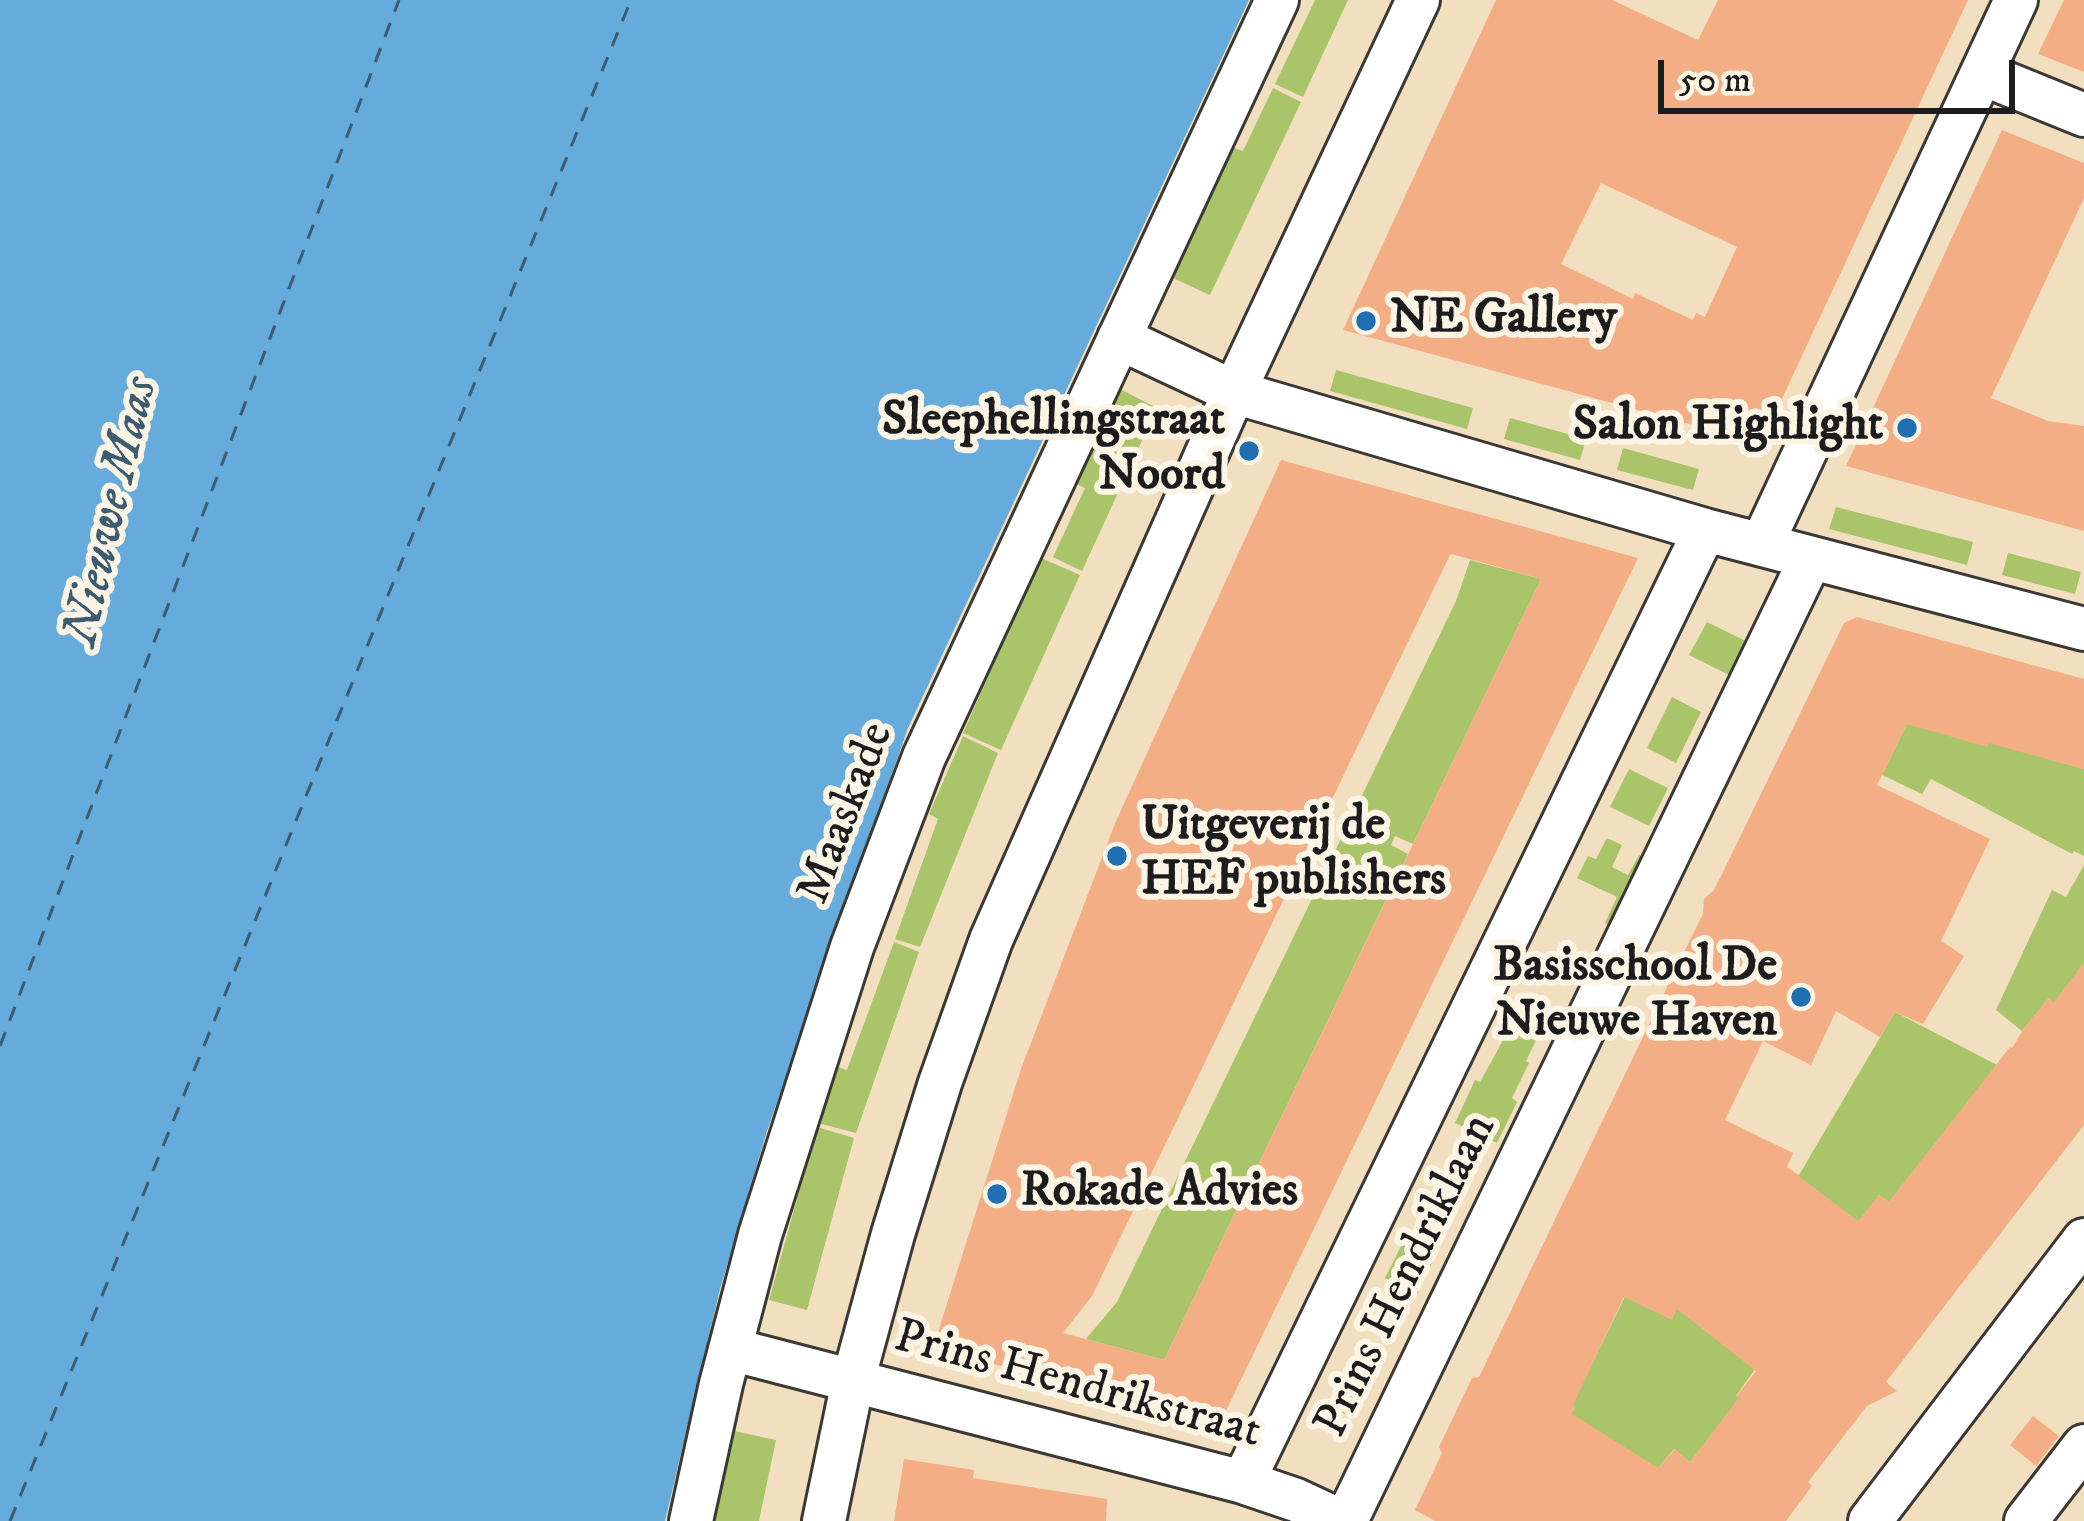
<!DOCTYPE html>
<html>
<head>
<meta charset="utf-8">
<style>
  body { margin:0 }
  #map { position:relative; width:2084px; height:1521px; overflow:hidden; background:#f1dfbf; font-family:"IM FELL DW Pica",serif }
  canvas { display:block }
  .scale { position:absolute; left:1658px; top:60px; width:357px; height:54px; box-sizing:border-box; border:6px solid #1c1c1c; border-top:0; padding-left:15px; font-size:36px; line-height:42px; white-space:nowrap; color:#1c1c1c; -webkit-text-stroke:9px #fcf5e5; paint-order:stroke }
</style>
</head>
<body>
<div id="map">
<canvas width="2084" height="1521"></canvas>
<div class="scale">50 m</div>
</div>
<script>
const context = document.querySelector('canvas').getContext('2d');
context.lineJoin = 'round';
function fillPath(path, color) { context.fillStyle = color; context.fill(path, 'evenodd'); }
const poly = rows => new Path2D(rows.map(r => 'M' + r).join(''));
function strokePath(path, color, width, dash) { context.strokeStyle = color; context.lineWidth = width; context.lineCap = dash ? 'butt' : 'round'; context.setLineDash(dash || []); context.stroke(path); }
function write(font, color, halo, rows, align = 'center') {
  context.font = font + ' "IM FELL DW Pica",serif'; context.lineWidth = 12; context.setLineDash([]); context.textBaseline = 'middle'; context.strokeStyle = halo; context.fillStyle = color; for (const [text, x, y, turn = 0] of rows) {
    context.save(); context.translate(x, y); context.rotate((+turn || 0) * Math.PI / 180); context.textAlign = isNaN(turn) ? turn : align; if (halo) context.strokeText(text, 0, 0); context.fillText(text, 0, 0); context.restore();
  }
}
fillPath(poly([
  [1315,0,1348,0,1303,97,1275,84],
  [1273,88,1301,102,1210,295,1173,278,1234,148,1243,151],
  [1336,370,1473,408,1467,429,1330,391],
  [1120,389,1157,408,1082,571,1053,557,1085,488,1076,484],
  [1510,418,1586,439,1580,460,1504,439],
  [1623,448,1699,469,1693,490,1617,470],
  [1836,507,1973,542,1967,565,1829,529],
  [2008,553,2081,572,2075,594,2002,575],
  [1041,558,1080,575,1001,750,963,733],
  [1470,560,1541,579,1413,844,1395,836,1391,845,1408,854,1164,1360,1086,1339,1117,1302,1456,601],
  [1707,622,1752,644,1735,678,1689,655],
  [1924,689,1987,746,1988,742,2084,769,2084,856,2074,851,2072,854,1931,779,1922,794,1882,775],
  [1672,697,1701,712,1676,763,1647,748],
  [963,736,998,753,920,947,895,939,938,819,929,814],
  [1629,769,1668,788,1649,826,1610,807],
  [1607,838,1622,845,1612,867,1628,875,1639,855,1649,861,1615,929,1605,923,1617,897,1577,878,1588,856,1596,859],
  [2084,865,2084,963,2054,1003,2048,999,2022,1031,1996,1010,2052,890,2066,897],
  [894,942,919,952,856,1133,818,1123,838,1067,847,1070],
  [1895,1012,1997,1065,1889,1202,1879,1195,1736,1396,1739,1399,1690,1462,1674,1449,1658,1468,1557,1443,1575,1407,1572,1405,1705,1133,1799,1175],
  [1512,1024,1538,1036,1526,1061,1529,1063,1512,1098,1517,1102,1497,1143,1455,1123,1475,1080,1480,1082],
  [817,1127,854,1138,807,1310,769,1300],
  [1403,1242,1435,1257,1417,1294,1385,1278],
  [1350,1362,1376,1374,1354,1419,1328,1406],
  [734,1431,776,1440,759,1521,715,1521]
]), '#aac469');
fillPath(poly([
  [0,0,1249,0,908,728,767,1131,720,1289,665,1521,0,1521]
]), '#65abdb');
strokePath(poly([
  [0,1046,399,0],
  [10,1521,631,0]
]), '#3d5c72', 3, [15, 12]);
fillPath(poly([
  [1496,0,1612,0,1698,40,1718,0,1968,0,1765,435,1752,441,1343,330],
  [1601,183,1737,247,1705,317,1696,313,1693,320,1635,293,1633,299,1561,264],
  [2064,0,2084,0,2084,72,2038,54],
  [2002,130,2084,163,2084,198,1991,398,2048,421,2084,426,2084,531,1846,466],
  [1281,460,1638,558,1220,1423,933,1348,1021,1069,1116,821],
  [1452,554,1541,579,1164,1360,1063,1333,1092,1296,1450,555],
  [1857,617,2084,679,2084,769,1988,743,1987,747,1907,724,1877,785,1990,839,1941,941,1964,956,1923,1024,1895,1012,1880,1037,1836,1011,1811,1065,1763,1041,1725,1120,1793,1153,1787,1167,1858,1221,1879,1195,1889,1202,2010,1047,2012,1048,2023,1030,2048,998,2054,1002,2084,963,2084,1125,1886,1382,1897,1391,1867,1406,1808,1482,1812,1486,1786,1521,1435,1521,1415,1510,1442,1453,1439,1447,1472,1378,1479,1377,1668,985,1663,966,1684,952,1703,914,1704,899,1714,890,1722,874,1844,623],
  [1624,1297,1672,1320,1677,1309,1756,1371,1736,1397,1738,1399,1690,1462,1675,1449,1658,1468,1572,1414,1575,1407,1573,1405],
  [2033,1416,2059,1436,2036,1466,2010,1445],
  [904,1459,974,1470,973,1478,1107,1499,1106,1521,894,1521]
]), '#f4ae85');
const street = poly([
  [1983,74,2084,115],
  [1119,338,1234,392,1705,530,2084,629],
  [1762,544,2016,0],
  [730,1349,1243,1482,1296,1500,1341,1521],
  [1243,1482,1705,530],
  [691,1521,721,1384,760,1235,852,947,924,757,1277,0],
  [824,1521,853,1381,893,1234,940,1083,991,940,1234,392,1418,0],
  [1346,1521,1811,558],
  [1870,1521,2084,1240],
  [2026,1521,2084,1446]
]);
strokePath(street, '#3c3934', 48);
strokePath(street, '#fff', 42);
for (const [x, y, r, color] of [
  [1366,321,12,"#1f6fb2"],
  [1907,428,12,"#1f6fb2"],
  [1249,451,12,"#1f6fb2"],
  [1117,856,12,"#1f6fb2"],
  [1801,997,12,"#1f6fb2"],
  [997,1194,12,"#1f6fb2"]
]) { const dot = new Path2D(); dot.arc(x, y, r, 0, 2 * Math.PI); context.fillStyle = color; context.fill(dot); strokePath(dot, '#fcf5e5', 4.5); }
write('bold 48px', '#1c1c1c', '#fcf5e5', [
  ["NE Gallery",1390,321],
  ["Sleephellingstraat",1225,423,"right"],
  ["Noord",1225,478,"right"],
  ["Salon Highlight",1883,428,"right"],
  ["Uitgeverij de",1141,828],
  ["HEF publishers",1141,883],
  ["Basisschool De",1777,969,"right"],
  ["Nieuwe Haven",1777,1024,"right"],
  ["Rokade Advies",1021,1194]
], 'left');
write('48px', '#1c1c1c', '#fcf5e5', [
  ["Maaskade",848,814,-69],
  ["Prins Hendriklaan",1408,1277,-64],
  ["Prins Hendrikstraat",1077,1387,15]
]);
write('italic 51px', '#3d5c72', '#fcf5e5', [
  ["Nieuwe Maas",114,512,-77]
]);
</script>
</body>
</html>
